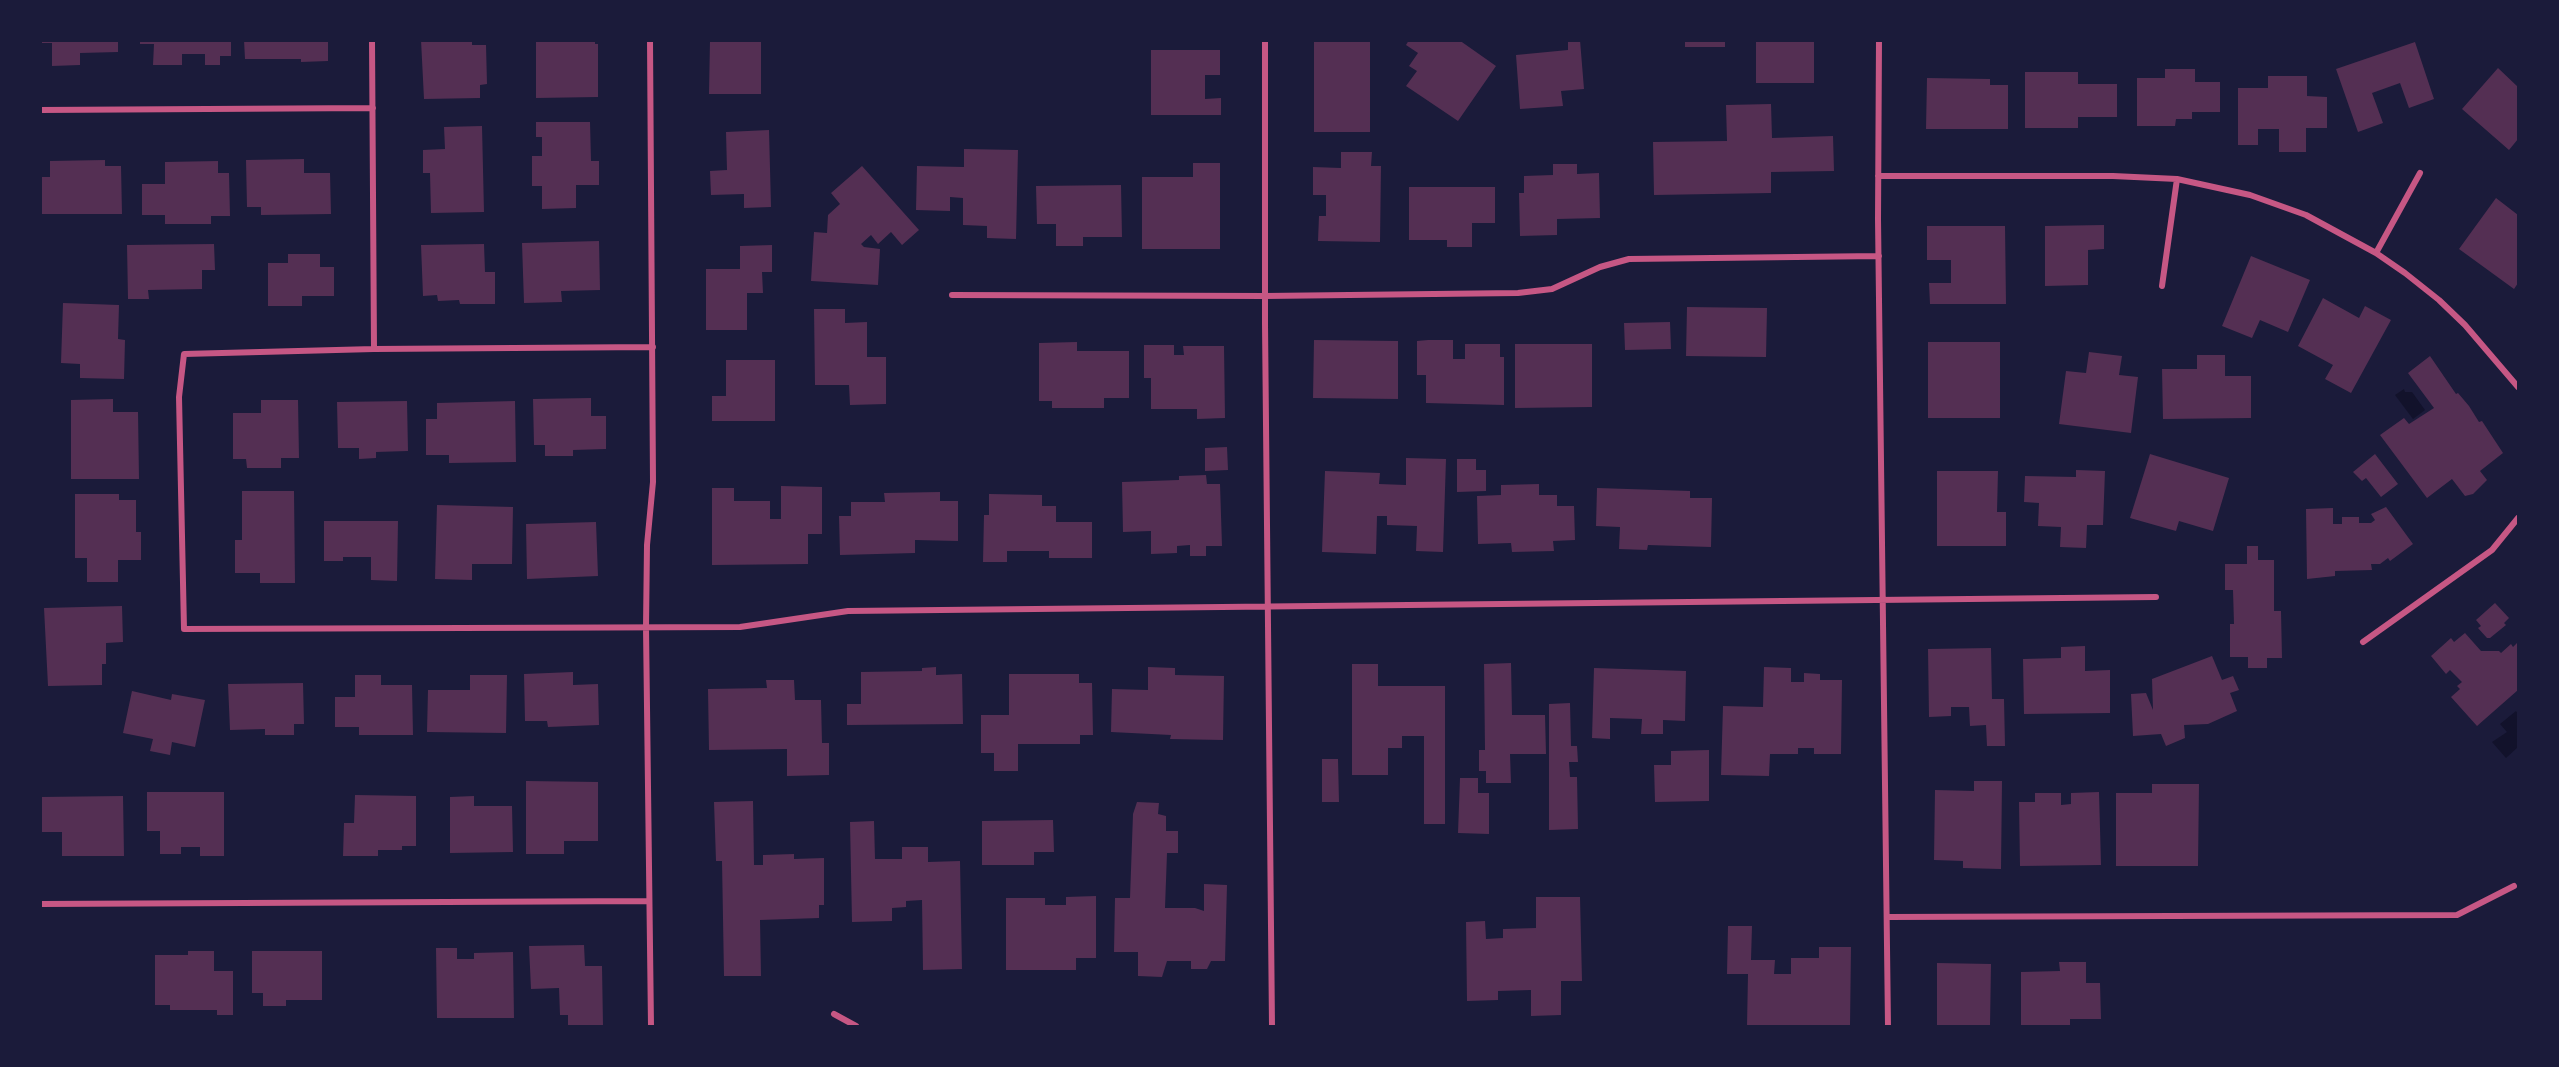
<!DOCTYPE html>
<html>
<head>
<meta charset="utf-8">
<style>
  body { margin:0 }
  #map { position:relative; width:2559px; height:1067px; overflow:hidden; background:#1b1b3a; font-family:Jost,sans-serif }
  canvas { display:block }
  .frame { position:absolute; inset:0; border:42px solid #1b1b3a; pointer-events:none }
</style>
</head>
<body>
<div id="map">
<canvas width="2559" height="1067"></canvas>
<div class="frame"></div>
</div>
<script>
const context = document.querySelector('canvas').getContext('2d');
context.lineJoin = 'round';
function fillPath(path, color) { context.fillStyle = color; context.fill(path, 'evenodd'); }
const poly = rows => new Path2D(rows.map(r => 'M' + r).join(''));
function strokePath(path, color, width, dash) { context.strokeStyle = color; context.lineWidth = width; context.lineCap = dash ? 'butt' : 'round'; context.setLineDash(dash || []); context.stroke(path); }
fillPath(poly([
  [2404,389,2405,392,2412,392,2425,410,2413,419,2395,395],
  [2516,711,2518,714,2518,747,2506,758,2492,742,2507,732,2500,724]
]), '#12122b');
fillPath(poly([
  [40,40,118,40,118,52,80,53,80,65,52,66,52,43,40,43],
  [140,40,231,40,231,56,220,56,220,65,205,65,205,54,182,54,182,65,153,65,154,44,140,44],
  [244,40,328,40,328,61,301,62,301,59,245,59],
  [421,40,472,40,472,45,486,45,487,84,480,85,480,98,424,99],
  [546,40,595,40,595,44,598,44,598,97,536,98,536,42],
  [710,40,761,40,761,94,709,94],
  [1314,40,1370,40,1370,132,1314,132],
  [1409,40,1459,40,1496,66,1458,121,1406,86,1417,71,1409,66,1418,53,1406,45],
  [1568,40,1580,40,1584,89,1561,91,1563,106,1520,109,1516,55,1568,50],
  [1685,40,1725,40,1725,47,1685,47],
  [1756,40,1814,40,1814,83,1756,83],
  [2415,42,2434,99,2409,108,2400,83,2372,93,2383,123,2358,132,2336,69],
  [1151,50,1220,50,1220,75,1205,75,1205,99,1221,98,1221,115,1151,115],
  [2498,68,2518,87,2518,139,2509,150,2462,109],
  [2165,69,2195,69,2195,82,2220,82,2220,112,2192,112,2192,119,2176,119,2175,126,2137,126,2137,78,2165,78],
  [2025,72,2078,72,2078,84,2117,84,2117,117,2078,117,2078,128,2025,128],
  [2268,76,2307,76,2307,96,2327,97,2327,128,2306,128,2306,152,2279,152,2279,129,2258,129,2258,145,2238,145,2238,88,2268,88],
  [1927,78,1990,79,1990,85,2008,85,2008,129,1926,129],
  [1771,104,1772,138,1833,136,1834,171,1771,172,1771,193,1654,195,1653,142,1727,141,1726,105],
  [536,122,590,122,591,161,599,161,599,185,576,185,576,208,542,209,542,186,532,186,532,156,542,156,542,137,536,137],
  [482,126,484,212,431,213,430,173,423,173,423,150,445,149,444,127],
  [769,130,771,207,744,208,744,194,711,195,710,171,727,170,726,132],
  [964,149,1018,150,1016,239,987,238,987,226,963,225,963,198,950,197,950,211,916,210,917,166,964,167],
  [1341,152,1372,152,1371,166,1381,166,1380,242,1318,241,1319,216,1326,216,1326,195,1313,195,1313,167,1341,168],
  [304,159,304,173,330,173,331,214,261,215,261,207,247,207,246,160],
  [105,160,105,166,121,166,122,214,40,214,40,177,50,177,50,161],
  [218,161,218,173,229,173,230,216,211,216,211,224,165,224,165,215,142,215,142,184,165,184,165,162],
  [1193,163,1220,163,1220,249,1142,249,1142,177,1193,177],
  [1553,164,1577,164,1577,174,1599,173,1600,218,1557,219,1557,235,1520,236,1519,193,1524,193,1524,176,1553,175],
  [862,166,919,230,902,245,891,232,878,244,871,235,861,244,864,247,880,249,878,285,811,281,814,232,827,233,828,215,840,204,831,193],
  [1121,185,1122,237,1083,237,1083,246,1056,246,1056,224,1037,224,1036,186],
  [1409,187,1495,187,1495,223,1472,223,1472,247,1447,247,1447,240,1409,240],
  [2496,198,2518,215,2518,283,2514,289,2459,249],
  [2104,225,2104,249,2088,250,2088,285,2045,286,2045,226],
  [1927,226,2005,226,2006,304,1930,304,1929,283,1951,283,1951,260,1927,260],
  [599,241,600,290,561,291,562,302,524,303,522,243],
  [214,244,215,270,202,270,202,289,148,290,149,299,128,299,127,245],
  [484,244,485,272,495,272,495,304,460,304,459,300,438,301,437,295,423,296,421,245],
  [772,245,772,272,762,272,763,293,747,293,747,330,706,330,706,269,740,269,740,246],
  [288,254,320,254,320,267,334,267,334,296,302,296,302,306,268,306,268,263,288,263],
  [2251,256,2310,280,2288,332,2260,320,2252,338,2222,326],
  [2323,298,2359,318,2365,306,2391,320,2351,393,2325,379,2333,365,2298,346],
  [63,303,119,305,118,339,125,340,124,379,80,378,80,364,61,363],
  [1687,307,1767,308,1766,357,1686,356],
  [814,309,845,309,845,323,867,322,867,357,886,357,886,404,850,405,849,385,815,385],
  [1670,322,1671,349,1625,350,1624,323],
  [1314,340,1398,341,1398,399,1313,398],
  [1428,340,1453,340,1453,359,1465,359,1465,344,1500,344,1500,357,1504,357,1504,405,1426,403,1426,375,1417,375,1417,341],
  [1077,342,1077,351,1129,351,1129,398,1104,398,1104,408,1052,408,1052,401,1039,401,1039,343],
  [1928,342,2000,342,2000,418,1928,418],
  [1515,344,1592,344,1592,407,1515,408],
  [1144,345,1174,345,1174,355,1184,355,1183,346,1224,346,1225,418,1197,419,1197,409,1151,409,1151,378,1144,378],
  [2089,352,2122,356,2119,375,2138,377,2131,433,2059,424,2066,371,2086,373],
  [2197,355,2225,355,2225,376,2251,376,2251,418,2163,419,2162,369,2197,369],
  [2430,356,2456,394,2458,393,2469,406,2479,422,2482,421,2503,453,2480,471,2487,480,2473,494,2465,496,2452,479,2427,498,2380,435,2404,418,2409,424,2434,408,2408,373],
  [726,360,775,360,775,421,712,421,712,396,726,396],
  [591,398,591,416,606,416,606,449,573,450,573,456,545,456,545,445,534,445,533,399],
  [113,399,113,412,138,412,139,479,71,479,71,400],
  [261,400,298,400,299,458,281,458,281,468,247,468,246,459,233,459,233,413,261,413],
  [407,401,408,451,376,452,376,458,359,459,359,448,338,448,337,402],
  [515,401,516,462,449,463,449,455,426,455,426,419,437,419,437,403],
  [1227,447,1228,470,1205,471,1205,448],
  [2150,454,2229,478,2213,531,2179,521,2176,531,2130,518],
  [2375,454,2398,484,2381,497,2366,478,2362,481,2353,472],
  [1406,458,1446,459,1443,552,1416,551,1417,526,1387,525,1387,516,1377,516,1376,554,1322,552,1325,471,1380,473,1379,484,1406,485],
  [1457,459,1476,459,1476,470,1486,470,1486,491,1457,492],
  [2076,470,2105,471,2103,525,2087,525,2086,548,2060,547,2061,527,2038,526,2039,503,2024,502,2025,476,2076,477],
  [1937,471,1998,471,1997,512,2006,512,2006,546,1937,546],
  [1206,475,1207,484,1220,484,1222,546,1206,546,1206,556,1190,556,1190,545,1177,546,1177,553,1151,554,1151,531,1123,532,1122,482,1179,480,1179,476],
  [1539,484,1539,495,1557,495,1557,506,1574,506,1575,540,1553,541,1554,551,1512,552,1511,543,1478,544,1477,496,1501,495,1501,485],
  [781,486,822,487,822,534,808,534,808,564,712,565,712,488,734,488,734,501,770,501,770,519,781,519],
  [1597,488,1690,491,1690,498,1712,498,1711,547,1648,545,1647,550,1619,549,1620,527,1596,526],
  [242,491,294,491,295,583,260,583,260,573,235,573,235,540,242,540],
  [940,492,940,501,958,501,958,541,915,540,915,553,840,555,839,516,851,516,851,502,885,502,884,493],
  [75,494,119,494,119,500,136,500,136,532,141,532,141,560,118,560,118,582,87,582,87,558,75,558],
  [989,494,1042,495,1042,506,1056,506,1056,522,1092,522,1092,558,1049,558,1049,551,1007,551,1007,562,983,562,984,515,989,515],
  [437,505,513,507,512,564,472,564,472,580,435,579],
  [2386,507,2413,544,2390,561,2388,558,2380,564,2371,564,2372,570,2335,571,2335,576,2307,579,2306,509,2333,508,2333,524,2342,524,2342,517,2359,517,2359,523,2371,523,2375,520,2371,514],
  [324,521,398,521,397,581,371,580,371,557,343,557,343,561,324,561],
  [596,522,598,576,527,579,526,524],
  [2247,546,2258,546,2258,560,2274,560,2274,611,2281,611,2282,658,2267,658,2267,668,2248,668,2248,657,2230,657,2230,624,2234,624,2233,590,2225,590,2225,564,2247,564],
  [2495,603,2509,618,2504,623,2506,625,2490,638,2487,638,2478,628,2481,626,2476,620],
  [122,606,123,642,106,643,106,664,102,664,102,685,48,686,44,608],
  [2465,633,2481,651,2499,651,2501,653,2511,644,2513,647,2518,642,2518,690,2477,726,2451,697,2460,689,2457,686,2462,682,2450,670,2446,674,2431,656,2451,638,2454,642],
  [2085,646,2085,671,2110,670,2110,713,2024,714,2023,659,2061,658,2061,647],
  [1991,648,1992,699,2004,699,2005,746,1987,746,1986,725,1970,726,1969,707,1951,707,1951,716,1929,717,1928,649],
  [2212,656,2222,680,2233,676,2239,690,2230,693,2237,711,2208,724,2184,725,2185,738,2166,746,2161,734,2133,736,2131,694,2146,693,2153,710,2152,679],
  [1511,663,1512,715,1545,715,1546,754,1510,754,1511,783,1486,783,1486,771,1479,771,1479,750,1485,750,1484,664],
  [1352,664,1378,664,1378,686,1445,686,1445,824,1424,824,1424,736,1402,736,1402,748,1388,748,1388,775,1352,775],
  [936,667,936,675,962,674,963,724,847,725,847,704,861,704,861,672,922,671,922,668],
  [1148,667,1175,668,1175,675,1224,676,1223,740,1170,739,1171,735,1111,732,1112,689,1148,690],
  [1764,667,1791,668,1791,682,1804,682,1804,673,1820,674,1820,680,1842,680,1841,754,1814,754,1814,748,1798,748,1798,754,1770,754,1769,776,1721,775,1723,706,1763,707],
  [1594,668,1686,671,1685,721,1663,720,1663,734,1641,734,1642,719,1610,718,1610,739,1592,738],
  [573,672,573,685,598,684,599,725,548,727,547,721,525,721,524,674],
  [1009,674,1079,674,1079,683,1092,683,1093,735,1080,735,1080,744,1018,744,1018,771,994,771,994,753,981,753,981,715,1009,715],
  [355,675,381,675,381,685,412,685,413,735,359,735,359,727,335,727,335,697,355,697],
  [470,675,507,675,506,733,427,732,428,690,470,690],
  [766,680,794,680,795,700,821,700,822,743,829,743,829,775,787,776,787,749,709,750,708,689,767,688],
  [303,683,304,724,294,724,294,735,265,735,265,729,230,730,228,684],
  [132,691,171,700,172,694,205,700,195,747,172,742,170,755,150,751,153,739,123,733],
  [1570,703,1571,746,1577,746,1578,762,1569,762,1570,777,1577,777,1578,829,1549,830,1549,704],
  [1709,750,1709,801,1655,802,1654,765,1671,765,1671,751],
  [1322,759,1338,759,1339,802,1322,802],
  [1460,778,1478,778,1478,793,1489,793,1489,834,1458,833],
  [526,781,598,782,598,841,564,841,564,854,526,854],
  [1974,781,2002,781,2001,869,1963,868,1963,861,1934,860,1935,790,1974,791],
  [2152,784,2199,784,2198,866,2116,866,2116,793,2152,793],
  [147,792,224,792,224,856,200,856,200,847,181,847,181,854,160,854,160,831,147,831],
  [2099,792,2101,865,2020,866,2019,802,2035,802,2035,793,2061,793,2061,805,2071,804,2071,793],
  [355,795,416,796,416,846,402,846,402,850,378,850,378,856,343,856,344,823,354,823],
  [123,796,124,856,62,856,62,832,40,832,40,797],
  [474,796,474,806,512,806,513,852,450,853,450,797],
  [753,801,754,865,763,865,763,855,794,854,794,859,824,858,824,905,819,905,819,918,760,920,761,976,724,976,722,861,716,861,714,802],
  [1137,802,1159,803,1158,814,1166,816,1166,831,1178,831,1178,853,1167,853,1165,908,1195,908,1204,911,1204,884,1227,885,1225,961,1211,961,1207,969,1191,969,1191,961,1167,961,1162,977,1138,976,1138,952,1114,952,1115,898,1130,898,1133,814],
  [1053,820,1054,852,1034,852,1034,865,982,865,982,821],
  [874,821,875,859,902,859,902,847,928,847,928,862,960,861,962,969,923,970,922,900,906,901,906,907,892,908,892,921,852,922,850,822],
  [1096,896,1096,958,1076,958,1076,970,1006,970,1006,898,1045,898,1045,905,1066,905,1066,897],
  [1536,897,1580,897,1582,981,1561,981,1561,1015,1531,1016,1531,990,1498,991,1498,1000,1467,1001,1466,922,1485,921,1486,939,1503,938,1503,929,1536,928],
  [1728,926,1752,926,1751,960,1775,960,1774,974,1791,974,1791,958,1819,958,1819,947,1851,947,1850,1026,1747,1026,1748,974,1727,974],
  [584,945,585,966,602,966,603,1026,568,1026,568,1015,560,1015,559,988,531,989,529,946],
  [436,948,457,948,457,959,474,959,474,953,513,952,514,1018,437,1018],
  [188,951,214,951,214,971,233,971,233,1015,217,1015,217,1010,170,1010,170,1005,155,1005,155,955,188,955],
  [252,951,322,951,322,1000,286,1000,286,1006,263,1006,263,993,252,993],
  [2059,962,2086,962,2086,983,2100,983,2101,1019,2070,1019,2070,1026,2021,1026,2021,972,2060,971],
  [1937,963,1991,964,1990,1026,1937,1025]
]), '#542f53');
strokePath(poly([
  [372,40,374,349],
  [650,40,653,482,647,545,646,627,651,1026],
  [1265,40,1265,324,1272,1026],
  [1879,40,1878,219,1888,1026],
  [40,110,373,108],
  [1878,176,2113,176,2177,179,2250,195,2306,215,2376,253,2405,273,2439,300,2465,325,2518,387],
  [2376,253,2420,173],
  [2162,286,2177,179],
  [952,295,1265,296,1518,293,1552,289,1600,267,1629,259,1879,256],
  [653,347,374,349,184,354,179,397,184,629,740,627,848,611,2156,597],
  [2363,642,2492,550,2518,518],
  [40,904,649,901],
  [1888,917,2457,915,2514,886],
  [834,1014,856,1026]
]), '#c65784', 6);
</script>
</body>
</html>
